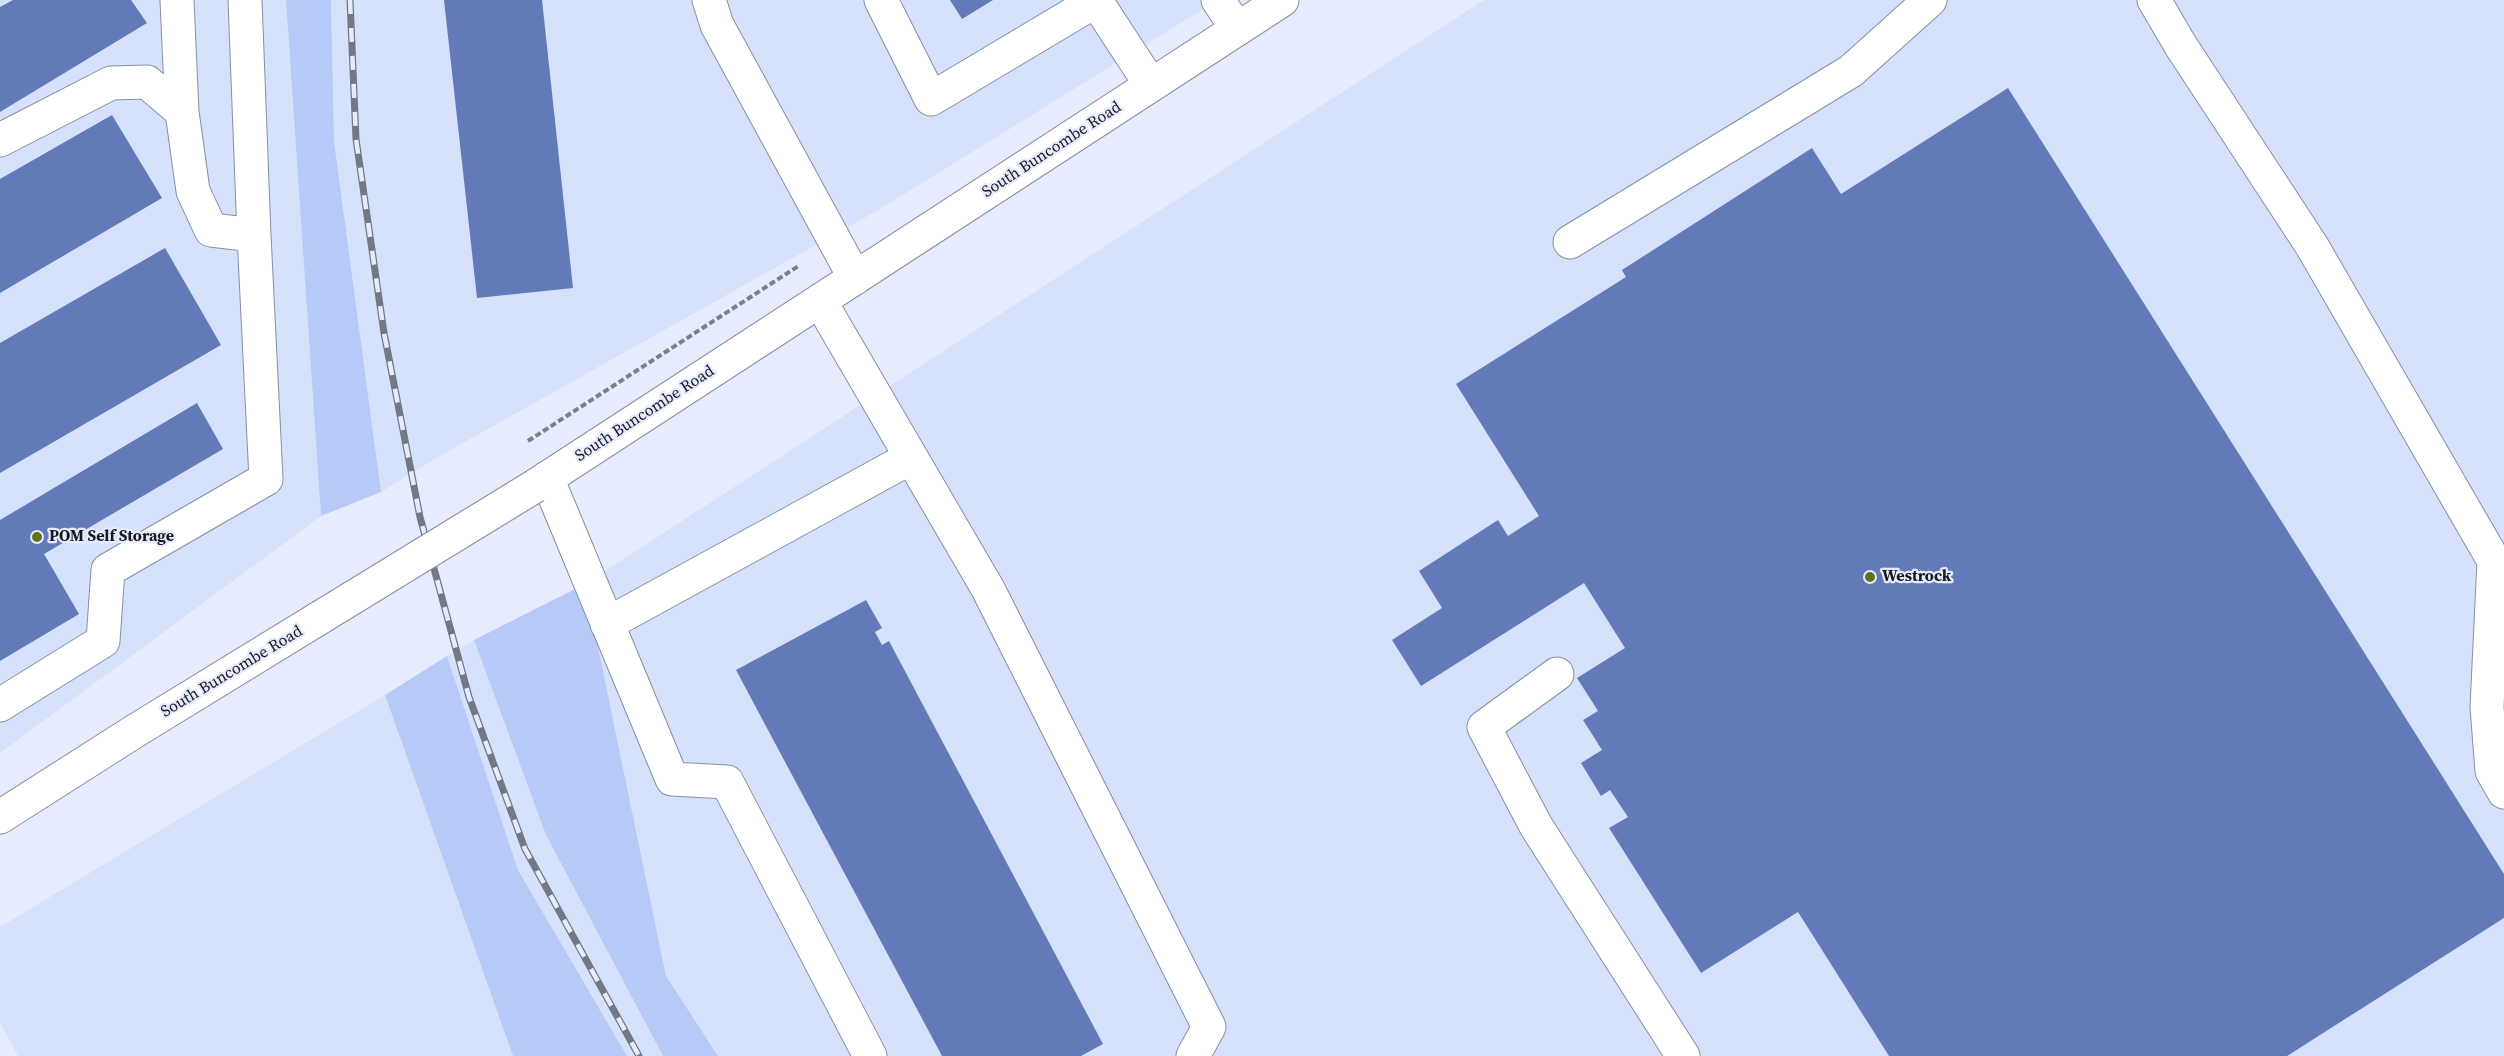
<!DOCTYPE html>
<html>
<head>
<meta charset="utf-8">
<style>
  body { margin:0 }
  canvas { display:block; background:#e6ecfd }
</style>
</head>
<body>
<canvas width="2504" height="1056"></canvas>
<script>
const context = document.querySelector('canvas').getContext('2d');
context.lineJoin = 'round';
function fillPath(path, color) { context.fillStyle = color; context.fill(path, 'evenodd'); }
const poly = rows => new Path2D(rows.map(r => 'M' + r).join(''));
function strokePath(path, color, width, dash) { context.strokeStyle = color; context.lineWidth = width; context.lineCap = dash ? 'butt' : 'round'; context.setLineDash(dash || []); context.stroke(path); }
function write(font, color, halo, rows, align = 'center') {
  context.font = font + ' "Source Serif 4",serif'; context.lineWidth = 4.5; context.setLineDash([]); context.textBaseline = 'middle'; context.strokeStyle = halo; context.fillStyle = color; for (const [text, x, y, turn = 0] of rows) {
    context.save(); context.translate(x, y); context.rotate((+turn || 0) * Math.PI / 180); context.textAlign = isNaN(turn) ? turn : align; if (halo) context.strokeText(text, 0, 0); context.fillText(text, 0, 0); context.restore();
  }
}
fillPath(poly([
  [0,0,286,0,321,516,0,753],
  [331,0,1218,0,880,209,438,457,381,492,334,141],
  [1484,0,2504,0,2504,1056,718,1056,666,976,585,584],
  [474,640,546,835,663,1056,627,1056,518,870,447,656],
  [385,695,513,1056,18,1056,0,1023,0,927]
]), '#d6e1fc');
fillPath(poly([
  [286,0,331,0,334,141,381,492,321,516],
  [585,584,666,976,718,1056,663,1056,546,835,474,640],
  [447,656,518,870,627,1056,513,1056,385,695]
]), '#b7c9f6');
fillPath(poly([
  [13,0,131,0,147,23,0,112,0,7],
  [444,0,542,0,573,288,477,298],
  [950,0,993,0,962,19],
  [2008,88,2504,874,2504,918,2287,1056,1889,1056,1798,912,1701,973,1609,828,1628,817,1610,790,1601,796,1581,763,1602,750,1583,720,1598,711,1577,678,1625,648,1584,583,1421,686,1392,640,1442,608,1419,571,1498,520,1508,536,1539,516,1456,384,1626,277,1622,270,1812,148,1841,194],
  [112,115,162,198,0,293,0,179],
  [165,248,221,345,0,473,0,343],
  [197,403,223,449,44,554,79,614,0,661,0,520],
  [866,600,882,628,875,632,882,645,889,641,1103,1044,1081,1056,942,1056,736,670]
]), '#637ab9');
const minor = poly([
  [177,0,182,112],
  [245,0,254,235],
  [709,0,717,25,855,278],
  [881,0,931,99,1097,0],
  [1218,0,1237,29],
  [2154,0,2181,46,2312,246,2494,561,2487,707,2492,771,2504,792],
  [1096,1,1151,85],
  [0,140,111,83,147,82,182,112,193,191,211,230,254,235,266,479,108,570,103,641,0,705],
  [1570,242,1851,71,1930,0],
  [820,301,988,589,1209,1027,1193,1056],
  [547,478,672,779,727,782,870,1056],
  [607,624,910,458],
  [1557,674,1484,727,1536,826,1683,1056]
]);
const major = poly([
  [535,486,1282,0],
  [0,817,135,731,321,617]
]);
strokePath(minor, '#878fa2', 35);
strokePath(major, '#878fa2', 35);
strokePath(poly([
  [528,441,800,265]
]), '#7a7f8a', 4, [6, 3]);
strokePath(minor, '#fff', 33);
strokePath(major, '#fff', 33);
const rail = poly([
  [350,0,356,139,384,333,420,517,469,697,525,849,639,1056]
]);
strokePath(rail, '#747884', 7);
strokePath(rail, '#e6ecfd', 4.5, [14]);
const majorBridge = poly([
  [321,617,535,486]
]);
strokePath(majorBridge, '#878fa2', 35, []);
strokePath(majorBridge, '#fff', 33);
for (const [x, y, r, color] of [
  [37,537,6,"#63711b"],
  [1870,577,6,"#63711b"]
]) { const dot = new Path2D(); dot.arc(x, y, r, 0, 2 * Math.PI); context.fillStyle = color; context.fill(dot); strokePath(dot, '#e6ecfd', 2); }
write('16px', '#161920', '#e6ecfd', [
  ["South Buncombe Road",1052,150,-33],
  ["South Buncombe Road",645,414,-33],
  ["South Buncombe Road",232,672,-31]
]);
write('bold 16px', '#161920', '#e6ecfd', [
  ["POM Self Storage",49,537],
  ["Westrock",1882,577]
], 'left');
</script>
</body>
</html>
